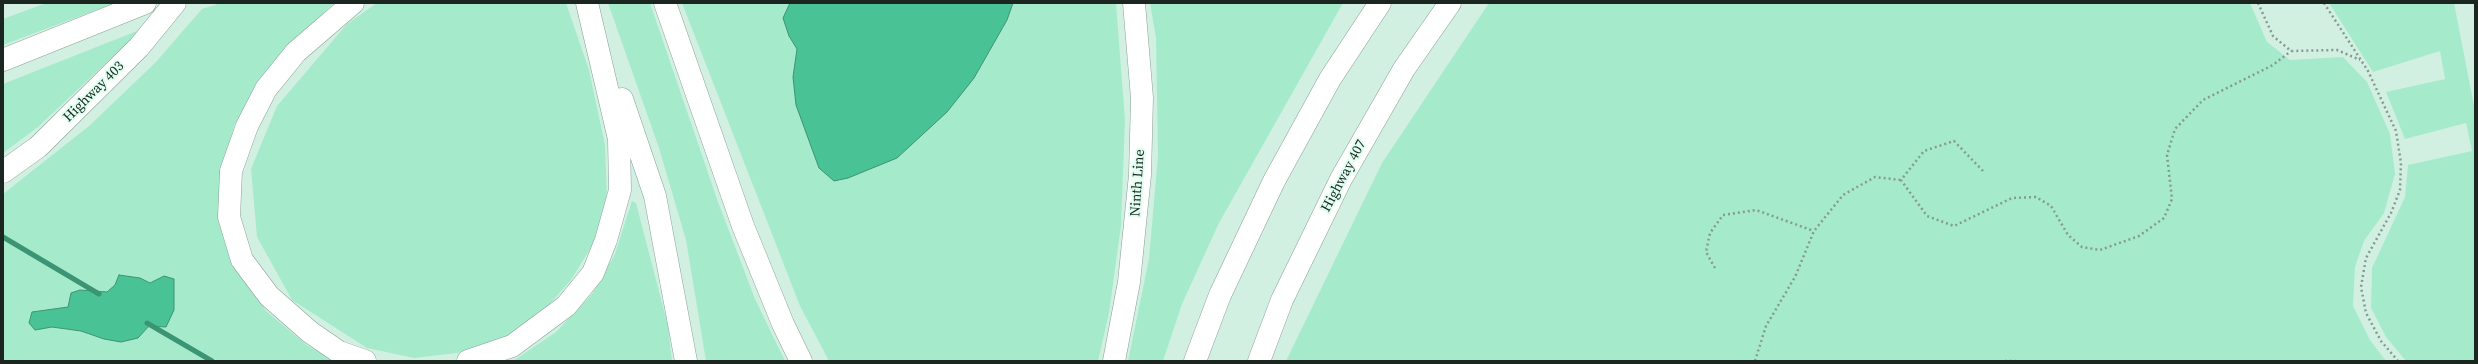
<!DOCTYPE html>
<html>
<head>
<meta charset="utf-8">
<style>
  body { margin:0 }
  #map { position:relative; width:2478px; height:364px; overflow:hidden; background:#d2f0e2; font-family:"Source Serif 4",serif }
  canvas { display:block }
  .frame { position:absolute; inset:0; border:4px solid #1b2621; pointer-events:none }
</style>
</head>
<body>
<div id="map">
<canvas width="2478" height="364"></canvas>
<div class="frame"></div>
</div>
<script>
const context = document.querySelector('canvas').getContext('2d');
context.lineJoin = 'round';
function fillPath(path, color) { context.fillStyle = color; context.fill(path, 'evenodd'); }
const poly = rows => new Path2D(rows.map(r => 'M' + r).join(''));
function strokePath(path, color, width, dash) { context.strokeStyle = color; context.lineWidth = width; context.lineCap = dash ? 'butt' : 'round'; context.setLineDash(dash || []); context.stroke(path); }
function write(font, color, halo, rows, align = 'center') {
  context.font = font + ' "Source Serif 4",serif'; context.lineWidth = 4; context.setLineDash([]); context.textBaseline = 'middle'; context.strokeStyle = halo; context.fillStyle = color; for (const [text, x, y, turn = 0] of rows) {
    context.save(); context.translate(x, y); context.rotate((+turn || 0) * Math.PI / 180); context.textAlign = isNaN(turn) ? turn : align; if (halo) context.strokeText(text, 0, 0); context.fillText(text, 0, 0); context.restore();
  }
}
fillPath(poly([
  [46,3,115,3,3,45,3,19],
  [221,3,334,3,272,64,234,126,221,179,238,268,266,311,308,346,337,361,3,361,3,194,89,126,155,63,202,9],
  [164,276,166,327,149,326,138,338,104,339,81,331,52,327,32,312,68,307,71,293,80,290,107,292,115,285,132,277,150,283],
  [377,3,566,3,589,70,605,145,607,200,593,244,571,280,541,314,501,341,457,353,414,358,367,348,292,300,257,237,251,169,277,106,347,24],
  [608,3,650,3,718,202,755,299,785,361,706,361,686,240,659,148],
  [682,3,790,3,783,18,789,36,797,49,793,77,897,158,974,78,1007,20,1013,3,1116,3,1125,120,1121,225,1109,313,1098,361,829,361,800,306],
  [1150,3,1343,3,1219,223,1182,304,1163,361,1128,361,1149,259,1158,156,1156,38],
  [1489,3,2250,3,2267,42,2290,60,2343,57,2367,82,2390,134,2395,174,2384,213,2364,241,2355,267,2353,306,2370,340,2386,361,1286,361,1382,163],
  [2329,3,2454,3,2475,111,2475,361,2406,361,2386,337,2371,308,2372,268,2405,197,2408,165,2472,151,2466,123,2405,139,2386,92,2445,79,2440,51,2373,72],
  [142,29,38,127,3,153,3,84],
  [632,201,636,203,668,326,672,361,513,361,556,332,592,294,615,254]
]), '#a6eacc');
const water = poly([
  [790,3,1013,3,1007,20,974,78,947,112,897,158,848,178,834,181,819,168,796,105,793,77,797,49,789,36,783,18,790,3],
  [119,275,140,278,150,283,164,276,174,279,174,310,166,327,149,326,138,338,121,342,104,339,81,331,52,327,35,330,29,323,32,312,68,307,71,293,80,290,107,292,115,285,119,275]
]);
fillPath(water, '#49c396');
strokePath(water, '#3b9473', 1);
strokePath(poly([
  [3,237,99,294],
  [147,323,212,361]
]), '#3b9473', 5);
const secondary = poly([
  [1114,361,1129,282,1140,175,1142,98,1134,3]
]);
const motorway = poly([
  [353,3,296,52,266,89,247,126,231,171,229,217,242,260,269,296,310,332,339,352,365,361],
  [665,3,743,226,783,324,801,361],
  [3,60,145,3],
  [622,99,655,196,686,361],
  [3,172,38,147,139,47,175,3],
  [468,361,512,346,566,306,593,273,606,240,620,190,619,139,587,3],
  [1195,361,1220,295,1274,181,1330,79,1380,3],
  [1259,361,1282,300,1341,179,1404,69,1450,3]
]);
strokePath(secondary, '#86a295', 23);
strokePath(motorway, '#86a295', 23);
strokePath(poly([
  [2258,3,2273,36,2291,51,2337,50,2360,60],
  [2324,3,2368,71,2396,131,2401,163,2400,190,2391,213,2366,258,2361,287,2366,313,2381,341,2398,361],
  [1983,171,1954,141,1924,151,1901,180,1927,216,1954,226,2012,198,2036,197,2051,206,2068,235,2082,247,2100,250,2139,236,2164,218,2172,199,2167,155,2175,129,2203,100,2273,65,2291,51],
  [1715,268,1706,252,1710,233,1723,215,1756,210,1814,231],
  [1755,361,1766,326,1795,277,1814,231,1843,195,1875,177,1901,180],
  [2005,361,2016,361]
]), '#859b91', 2.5, [2, 3]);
strokePath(secondary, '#fff', 22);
strokePath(motorway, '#fff', 22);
write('14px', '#1b2621', '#dffeef', [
  ["Highway 403",94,92,-45],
  ["Highway 407",1344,176,-62],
  ["Ninth Line",1138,183,-86]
]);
</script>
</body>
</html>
